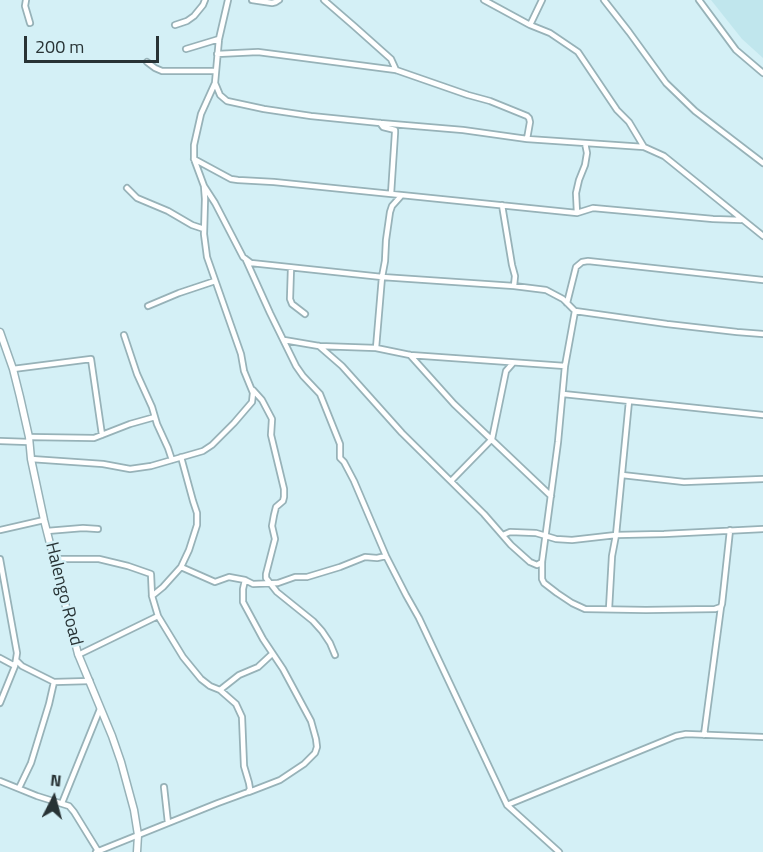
<!DOCTYPE html>
<html>
<head>
<meta charset="utf-8">
<style>
  body { margin:0 }
  #map { position:relative; width:763px; height:852px; overflow:hidden; background:#d4f0f6; font-family:"Titillium Web",sans-serif }
  canvas { display:block }
  .north { position:absolute; left:24px; top:768px; width:60px; height:60px; -webkit-text-stroke:4px #d4f0f6; paint-order:stroke; rotate:6deg; font-size:16px; font-weight:700; line-height:24px; text-align:center; color:#283335 }
  .north::after { content:''; display:block; margin:auto; width:21px; height:27px; background:#283335; clip-path:polygon(50% 0,100% 100%,50% 72%,0 100%) }
  .scale { position:absolute; left:24px; top:36px; width:135px; height:27px; box-sizing:border-box; border:3px solid #283335; border-top:0; padding-left:8px; font-size:18px; line-height:21px; white-space:nowrap; color:#283335; -webkit-text-stroke:4px #d4f0f6; paint-order:stroke }
</style>
</head>
<body>
<div id="map">
<canvas width="763" height="852"></canvas>
<div class="north">N</div>
<div class="scale">200 m</div>
</div>
<script>
const context = document.querySelector('canvas').getContext('2d');
context.lineJoin = 'round';
function fillPath(path, color) { context.fillStyle = color; context.fill(path, 'evenodd'); }
const poly = rows => new Path2D(rows.map(r => 'M' + r).join(''));
function strokePath(path, color, width, dash) { context.strokeStyle = color; context.lineWidth = width; context.lineCap = dash ? 'butt' : 'round'; context.setLineDash(dash || []); context.stroke(path); }
function write(font, color, halo, rows, align = 'center') {
  context.font = font + ' "Titillium Web",sans-serif'; context.lineWidth = 5; context.setLineDash([]); context.textBaseline = 'middle'; context.strokeStyle = halo; context.fillStyle = color; for (const [text, x, y, turn = 0] of rows) {
    context.save(); context.translate(x, y); context.rotate((+turn || 0) * Math.PI / 180); context.textAlign = isNaN(turn) ? turn : align; if (halo) context.strokeText(text, 0, 0); context.fillText(text, 0, 0); context.restore();
  }
}
fillPath(poly([
  [711,0,763,0,763,58,742,39]
]), '#c0e6ed');
const street = poly([
  [26,0,25,6,30,23],
  [228,0,219,39,215,83,220,95,227,101,264,109,311,116,380,123,463,130,527,139,644,147,664,156,763,236],
  [252,0,272,3,276,2,279,0],
  [324,0,354,26,391,59,396,70],
  [484,0,530,25,550,33,578,52,617,110,629,122,644,147],
  [604,0,629,32,666,83,695,111,763,163],
  [699,0,736,50,763,73],
  [175,25,187,21,194,16,203,5,205,0],
  [530,25,542,0],
  [186,49,219,39],
  [217,54,258,52,396,70,468,95,490,101,527,116,529,118,530,122,527,139],
  [147,62,155,68,162,71,216,71],
  [380,123,383,127,395,130,395,133,391,194],
  [194,159,231,179,238,180,274,182,577,213,593,208,713,219,741,220],
  [204,186,215,203,243,257,251,263,382,277,514,286,546,290,563,299,575,311,667,324,737,332,763,334],
  [127,188,137,198,168,211,192,225,204,229],
  [502,205,512,265,515,276,514,286],
  [577,213,576,193,579,180,585,165,587,153,585,143],
  [246,260,270,313,296,366,303,376,320,394,340,444,340,458,344,462,354,481,386,556,406,595,419,618,507,805,559,852],
  [291,268,290,299,292,304,305,314],
  [567,303,576,267,582,262,588,261,763,280],
  [148,306,179,293,215,281],
  [575,311,565,366,558,442,542,562,542,579,544,583,557,593,572,603,585,609,646,610,715,609,721,607,722,604,730,530],
  [124,335,137,374,152,407,157,424,168,448,172,460],
  [284,340,319,346,376,348,410,355,565,366],
  [319,346,342,366,402,433,484,514,511,545,530,562,537,565,542,562],
  [376,348,382,277,385,261,386,240,390,212,392,206,401,196],
  [410,355,454,404,551,496],
  [13,369,91,359,102,435],
  [253,390,262,400,272,419,271,435,284,489,284,497,283,501,276,507,274,515,272,526,275,539,266,574,266,578,277,592,313,621,322,631,330,643,335,655],
  [563,394,763,415],
  [29,437,94,438,130,424,155,417],
  [0,441,29,442],
  [31,459,103,464,130,469,151,466,203,451,212,445,234,423,252,402,253,393,244,371,241,354,207,257,204,234,205,199,204,186,194,159,194,145,201,114,215,83],
  [622,475,684,482,763,479],
  [451,481,492,439,506,371,513,363],
  [0,530,44,520],
  [47,531,83,528,98,529],
  [503,535,510,532,536,533,556,539,572,540,616,535,664,534,763,529],
  [0,559,17,653,15,666,0,703],
  [54,559,99,559,128,566,151,574,152,596,158,616,183,657,201,679,210,686,220,690,236,704,242,717,244,766,249,783,250,789,248,792,218,803,96,852],
  [181,567,215,582,229,577,245,580,253,584,278,583,295,577,307,577,340,567,365,557,377,558,386,556],
  [245,580,243,589,243,602,263,639,283,669,311,721,316,739,317,747,315,753,304,764,280,780,249,792],
  [152,596,163,587,181,567,189,550,197,525,197,513,193,501,181,457],
  [609,609,612,556,616,535,629,401],
  [78,655,158,616],
  [0,658,15,666],
  [17,661,22,666,54,682,90,681],
  [220,690,239,675,258,667,272,654],
  [704,735,721,607],
  [0,781,37,796,69,806,74,812,98,851],
  [164,787,168,823],
  [19,788,31,763,49,704,54,682],
  [62,803,100,709],
  [507,805,676,736,686,734,763,737]
]);
const secondary = poly([
  [0,332,13,369,20,397,29,437,31,459,44,520,78,654,112,736,121,762,134,810,138,835,137,852]
]);
strokePath(street, '#97b2b8', 8);
strokePath(secondary, '#97b2b8', 9);
strokePath(street, '#fff', 4.5);
strokePath(secondary, '#fff', 6);
write('18px', '#283335', '#d4f0f6', [
  ["Halengo Road",63,594,76]
]);
</script>
</body>
</html>
